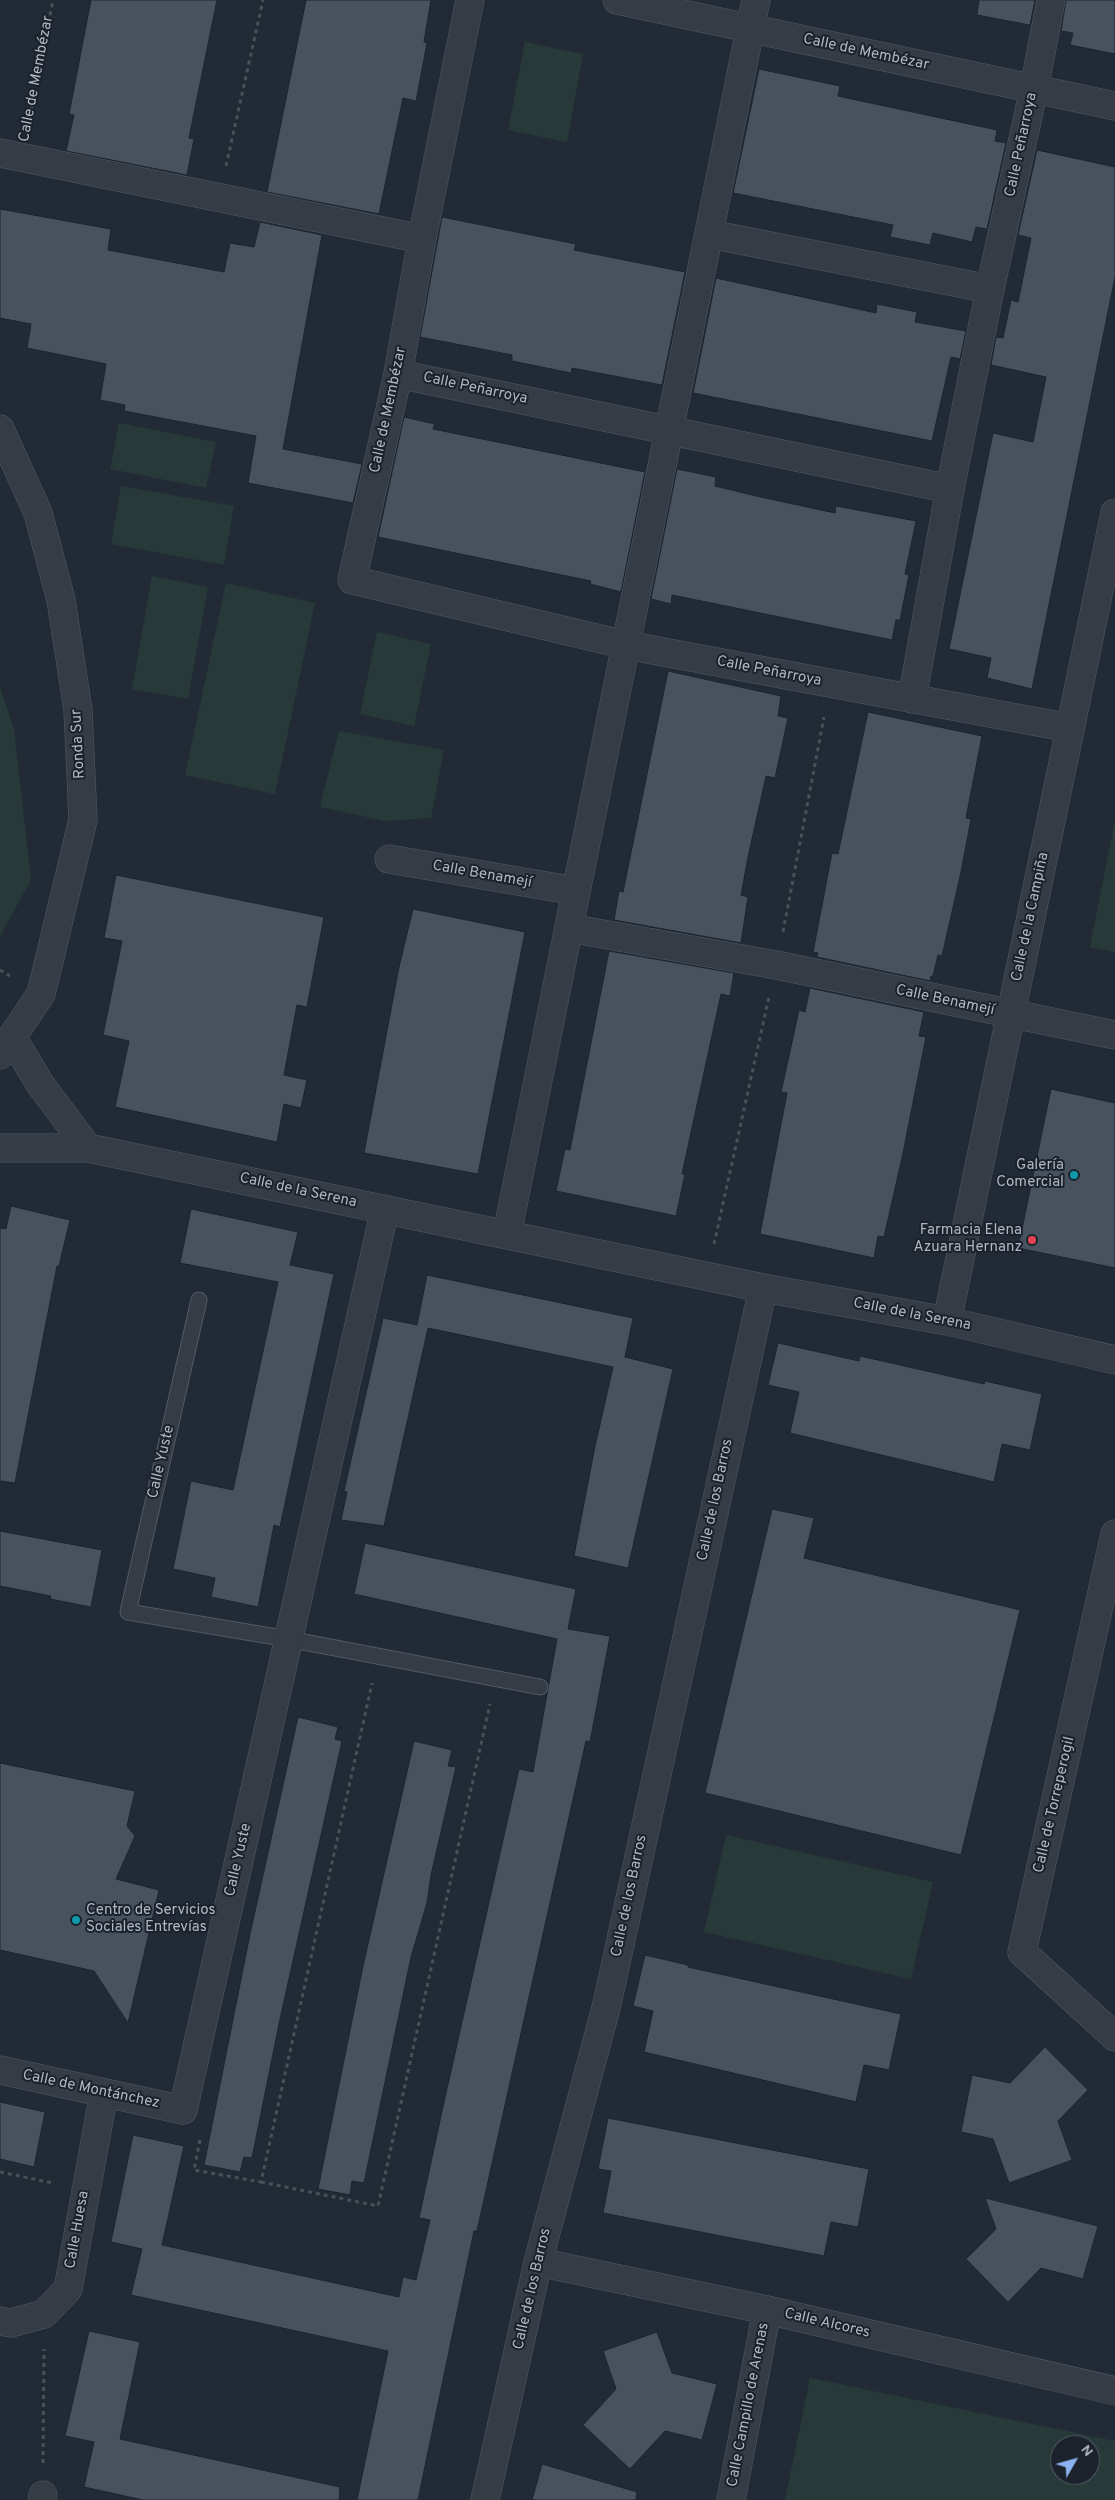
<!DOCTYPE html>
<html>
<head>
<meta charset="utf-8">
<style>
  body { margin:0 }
  #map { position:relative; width:1115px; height:2500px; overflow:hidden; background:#222b35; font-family:Overpass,sans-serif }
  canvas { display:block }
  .north { position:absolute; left:1050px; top:2435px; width:50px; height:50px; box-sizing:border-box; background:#1b222b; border:1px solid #575e68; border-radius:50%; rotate:52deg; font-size:14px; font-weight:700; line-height:20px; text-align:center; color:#b0b7c3 }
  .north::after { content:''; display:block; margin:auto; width:18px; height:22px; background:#89b2ee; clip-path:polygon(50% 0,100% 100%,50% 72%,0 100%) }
</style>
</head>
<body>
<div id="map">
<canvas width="1115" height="2500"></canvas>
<div class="north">N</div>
</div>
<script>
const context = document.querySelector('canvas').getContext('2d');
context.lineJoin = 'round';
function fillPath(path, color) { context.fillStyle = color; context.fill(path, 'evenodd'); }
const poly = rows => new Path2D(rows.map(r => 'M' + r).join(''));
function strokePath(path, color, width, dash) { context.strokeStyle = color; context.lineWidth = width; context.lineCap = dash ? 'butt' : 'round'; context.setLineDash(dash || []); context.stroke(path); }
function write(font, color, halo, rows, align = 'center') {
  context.font = font + ' Overpass,sans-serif'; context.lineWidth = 4; context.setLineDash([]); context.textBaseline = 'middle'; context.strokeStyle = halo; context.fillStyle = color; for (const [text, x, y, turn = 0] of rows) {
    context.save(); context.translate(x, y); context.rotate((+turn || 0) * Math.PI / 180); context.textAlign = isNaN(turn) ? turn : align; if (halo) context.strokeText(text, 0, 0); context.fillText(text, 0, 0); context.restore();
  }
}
fillPath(poly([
  [525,42,583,54,567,142,508,130],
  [119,423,216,442,206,488,110,469],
  [121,486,234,506,224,565,111,544],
  [152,576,208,587,188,699,132,689],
  [226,583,315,603,275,794,185,775],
  [377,632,431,644,414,726,360,714],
  [0,687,14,729,31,880,0,936],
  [339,731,444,750,431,818,385,821,320,807],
  [1115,820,1115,952,1090,947],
  [726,1835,933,1882,911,1979,704,1932],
  [810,2378,1115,2441,1115,2500,785,2500],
  [1060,2445,1090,2445,1090,2475,1060,2475]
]), '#273938');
const building = poly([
  [91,0,217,0,189,138,194,139,187,175,66,151,74,115,69,114,91,0],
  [306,0,431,0,424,42,427,43,416,101,403,98,379,214,267,192,306,0],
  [979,0,1035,0,1030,25,977,15,979,0],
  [1066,0,1115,0,1115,54,1070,45,1073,33,1061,31,1066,0],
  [759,69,840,86,838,96,997,130,995,141,1006,143,987,229,976,227,972,242,933,233,930,245,890,237,893,225,733,193,759,69],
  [1037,150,1115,167,1115,277,1032,689,987,678,991,658,949,649,993,433,1033,442,1046,377,991,365,996,337,1003,338,1011,300,1018,302,1031,238,1018,235,1037,150],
  [0,209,111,229,108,250,224,272,230,243,254,247,260,222,322,235,283,449,362,464,353,503,248,483,256,436,124,411,125,405,100,400,106,364,27,348,31,324,0,318,0,209],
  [442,217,576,244,574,250,685,272,662,385,572,368,571,373,512,361,512,355,420,337,442,217],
  [716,278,876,313,877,304,917,312,915,322,966,331,960,359,951,357,932,441,693,393,716,278],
  [404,417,435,424,433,429,645,472,621,592,590,584,591,581,378,537,404,417],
  [677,469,716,477,715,486,756,496,835,513,836,506,916,521,905,574,909,575,900,620,896,620,892,640,672,595,671,604,651,599,677,469],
  [668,671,781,696,778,716,788,718,775,778,766,776,748,857,741,895,748,897,741,943,614,920,619,891,623,892,668,671],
  [868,712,982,736,966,818,971,819,961,872,942,956,938,955,933,976,931,976,930,981,817,957,818,953,813,952,832,853,838,854,868,712],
  [116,875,324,917,307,1007,297,1005,284,1075,307,1080,301,1108,284,1104,277,1142,115,1107,129,1041,103,1035,122,941,104,938,116,875],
  [413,909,525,932,478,1174,364,1153,399,967,413,909],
  [609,951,734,973,730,996,721,994,682,1174,685,1174,676,1216,556,1191,565,1149,570,1150,609,951],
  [810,988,924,1012,919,1036,926,1037,902,1158,884,1237,878,1236,874,1258,760,1234,787,1093,781,1092,799,1010,805,1012,810,988],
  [1051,1089,1115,1103,1115,1268,1018,1248,1051,1089],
  [11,1206,70,1220,59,1266,57,1266,15,1483,0,1481,0,1228,6,1229,11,1206],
  [191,1209,298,1232,290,1265,334,1274,280,1527,274,1525,258,1607,211,1597,215,1578,173,1569,191,1481,233,1490,278,1282,180,1263,191,1209],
  [427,1275,633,1318,625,1357,673,1369,628,1568,574,1556,594,1451,613,1367,428,1328,384,1526,341,1520,347,1492,344,1491,383,1318,417,1325,427,1275],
  [778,1343,859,1361,860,1356,984,1384,985,1381,1042,1394,1030,1450,1002,1444,994,1482,790,1433,799,1392,768,1385,778,1343],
  [772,1509,814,1518,804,1558,1020,1610,961,1855,705,1793,772,1509],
  [0,1531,102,1550,91,1607,50,1599,51,1596,0,1586,0,1531],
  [365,1543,576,1589,568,1629,610,1636,590,1742,586,1741,477,2231,474,2231,418,2500,357,2500,388,2351,131,2295,142,2249,111,2242,133,2135,184,2146,162,2245,399,2297,403,2277,416,2280,430,2220,419,2218,444,2102,519,1769,533,1772,557,1639,354,1594,365,1543],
  [298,1717,338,1727,335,1739,342,1741,280,2019,252,2158,244,2157,240,2172,204,2165,250,1934,298,1717],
  [414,1741,452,1750,448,1766,456,1767,431,1875,427,1903,411,1957,364,2183,352,2181,350,2195,318,2189,363,1966,414,1741],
  [0,1763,135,1791,127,1826,135,1836,116,1879,159,1890,128,2023,94,1971,0,1950,0,1763],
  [645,1955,688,1965,688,1967,901,2014,889,2070,864,2065,856,2102,644,2052,653,2011,633,2006,645,1955],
  [1045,2047,1088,2090,1058,2121,1072,2160,1009,2183,993,2139,961,2132,972,2075,1010,2083,1045,2047],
  [0,2102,45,2112,34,2167,0,2159,0,2102],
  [608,2118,869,2169,858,2227,831,2222,824,2256,603,2213,611,2171,598,2169,608,2118],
  [985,2198,1098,2226,1083,2279,1041,2268,1008,2302,966,2259,996,2229,985,2198],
  [89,2331,140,2342,120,2439,340,2487,339,2500,143,2500,84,2487,94,2442,65,2436,89,2331],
  [657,2332,672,2373,717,2384,702,2440,665,2431,630,2469,583,2425,616,2389,603,2351,657,2332],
  [542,2464,637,2492,636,2500,532,2500,542,2464]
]);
fillPath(building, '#48525f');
strokePath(building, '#1d242d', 1);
const lane = poly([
  [199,1300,128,1612,288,1639,540,1687]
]);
const street = poly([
  [617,0,1115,106],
  [0,153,422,239,398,374,352,580,626,645,1070,728],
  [709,234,990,289],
  [422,239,470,0],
  [398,374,950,489],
  [0,429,38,513,61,600,78,710,83,820,41,994,0,1055],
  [912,699,950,489,990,289,1034,89,1051,0],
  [389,859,576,891],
  [569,928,776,965,1115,1035],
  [12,1037,40,1084,88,1148],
  [0,1148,88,1148,763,1288,947,1321,1115,1360],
  [507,1234,756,0],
  [947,1321,1115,513],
  [1115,1534,1022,1952,1115,2037],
  [0,2070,183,2110,385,1209],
  [538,2262,767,2310,1115,2391],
  [0,2321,11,2323,44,2314,68,2289,104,2093],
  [42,2500,43,2495],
  [485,2500,538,2262,607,2004,763,1288],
  [731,2500,767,2310]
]);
strokePath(lane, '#535a64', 17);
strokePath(street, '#535a64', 29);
strokePath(poly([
  [28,125,53,0],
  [226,166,263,0],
  [783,932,824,717],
  [0,970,10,976],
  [714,1244,769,997],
  [200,2140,194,2170,261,2182,372,1683],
  [0,2172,53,2183],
  [261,2182,378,2206,490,1704],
  [43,2463,44,2349]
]), '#435456', 3, [4, 4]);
strokePath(lane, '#353c46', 15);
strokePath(street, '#353c46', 28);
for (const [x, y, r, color] of [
  [1074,1175,5,"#0f9aa8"],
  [1032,1240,5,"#e0444e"],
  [76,1920,5,"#0f9aa8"]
]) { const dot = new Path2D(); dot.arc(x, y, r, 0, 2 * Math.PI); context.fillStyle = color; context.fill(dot); strokePath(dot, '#1b222b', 2); }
write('15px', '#b0b7c3', '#1b222b', [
  ["Calle de Membézar",866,53,12],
  ["Calle de Membézar",37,79,-79],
  ["Calle Peñarroya",1022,145,-78],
  ["Calle Peñarroya",475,389,12],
  ["Calle de Membézar",389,410,-78],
  ["Calle Peñarroya",769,672,11],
  ["Ronda Sur",79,744,-93],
  ["Calle Benamejí",482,875,10],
  ["Calle de la Campiña",1031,917,-78],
  ["Calle Benamejí",945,1001,12],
  ["Calle de la Serena",298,1191,12],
  ["Calle de la Serena",912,1315,11],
  ["Calle Yuste",162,1462,-77],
  ["Calle de los Barros",716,1500,-78],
  ["Calle de Torreperogil",1055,1805,-77],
  ["Calle Yuste",239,1860,-77],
  ["Calle de los Barros",630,1896,-78],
  ["Calle de Montánchez",91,2090,12],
  ["Calle Huesa",78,2230,-80],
  ["Calle de los Barros",533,2289,-77],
  ["Calle Alcores",827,2324,13],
  ["Calle Campillo de Arenas",749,2405,-79]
]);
write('15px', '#b0b7c3', '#1b222b', [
  ["Galería",1064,1166],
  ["Comercial",1064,1183],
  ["Farmacia Elena",1022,1231],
  ["Azuara Hernanz",1022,1248],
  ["Centro de Servicios",86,1911,"left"],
  ["Sociales Entrevías",86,1928,"left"]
], 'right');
</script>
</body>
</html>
